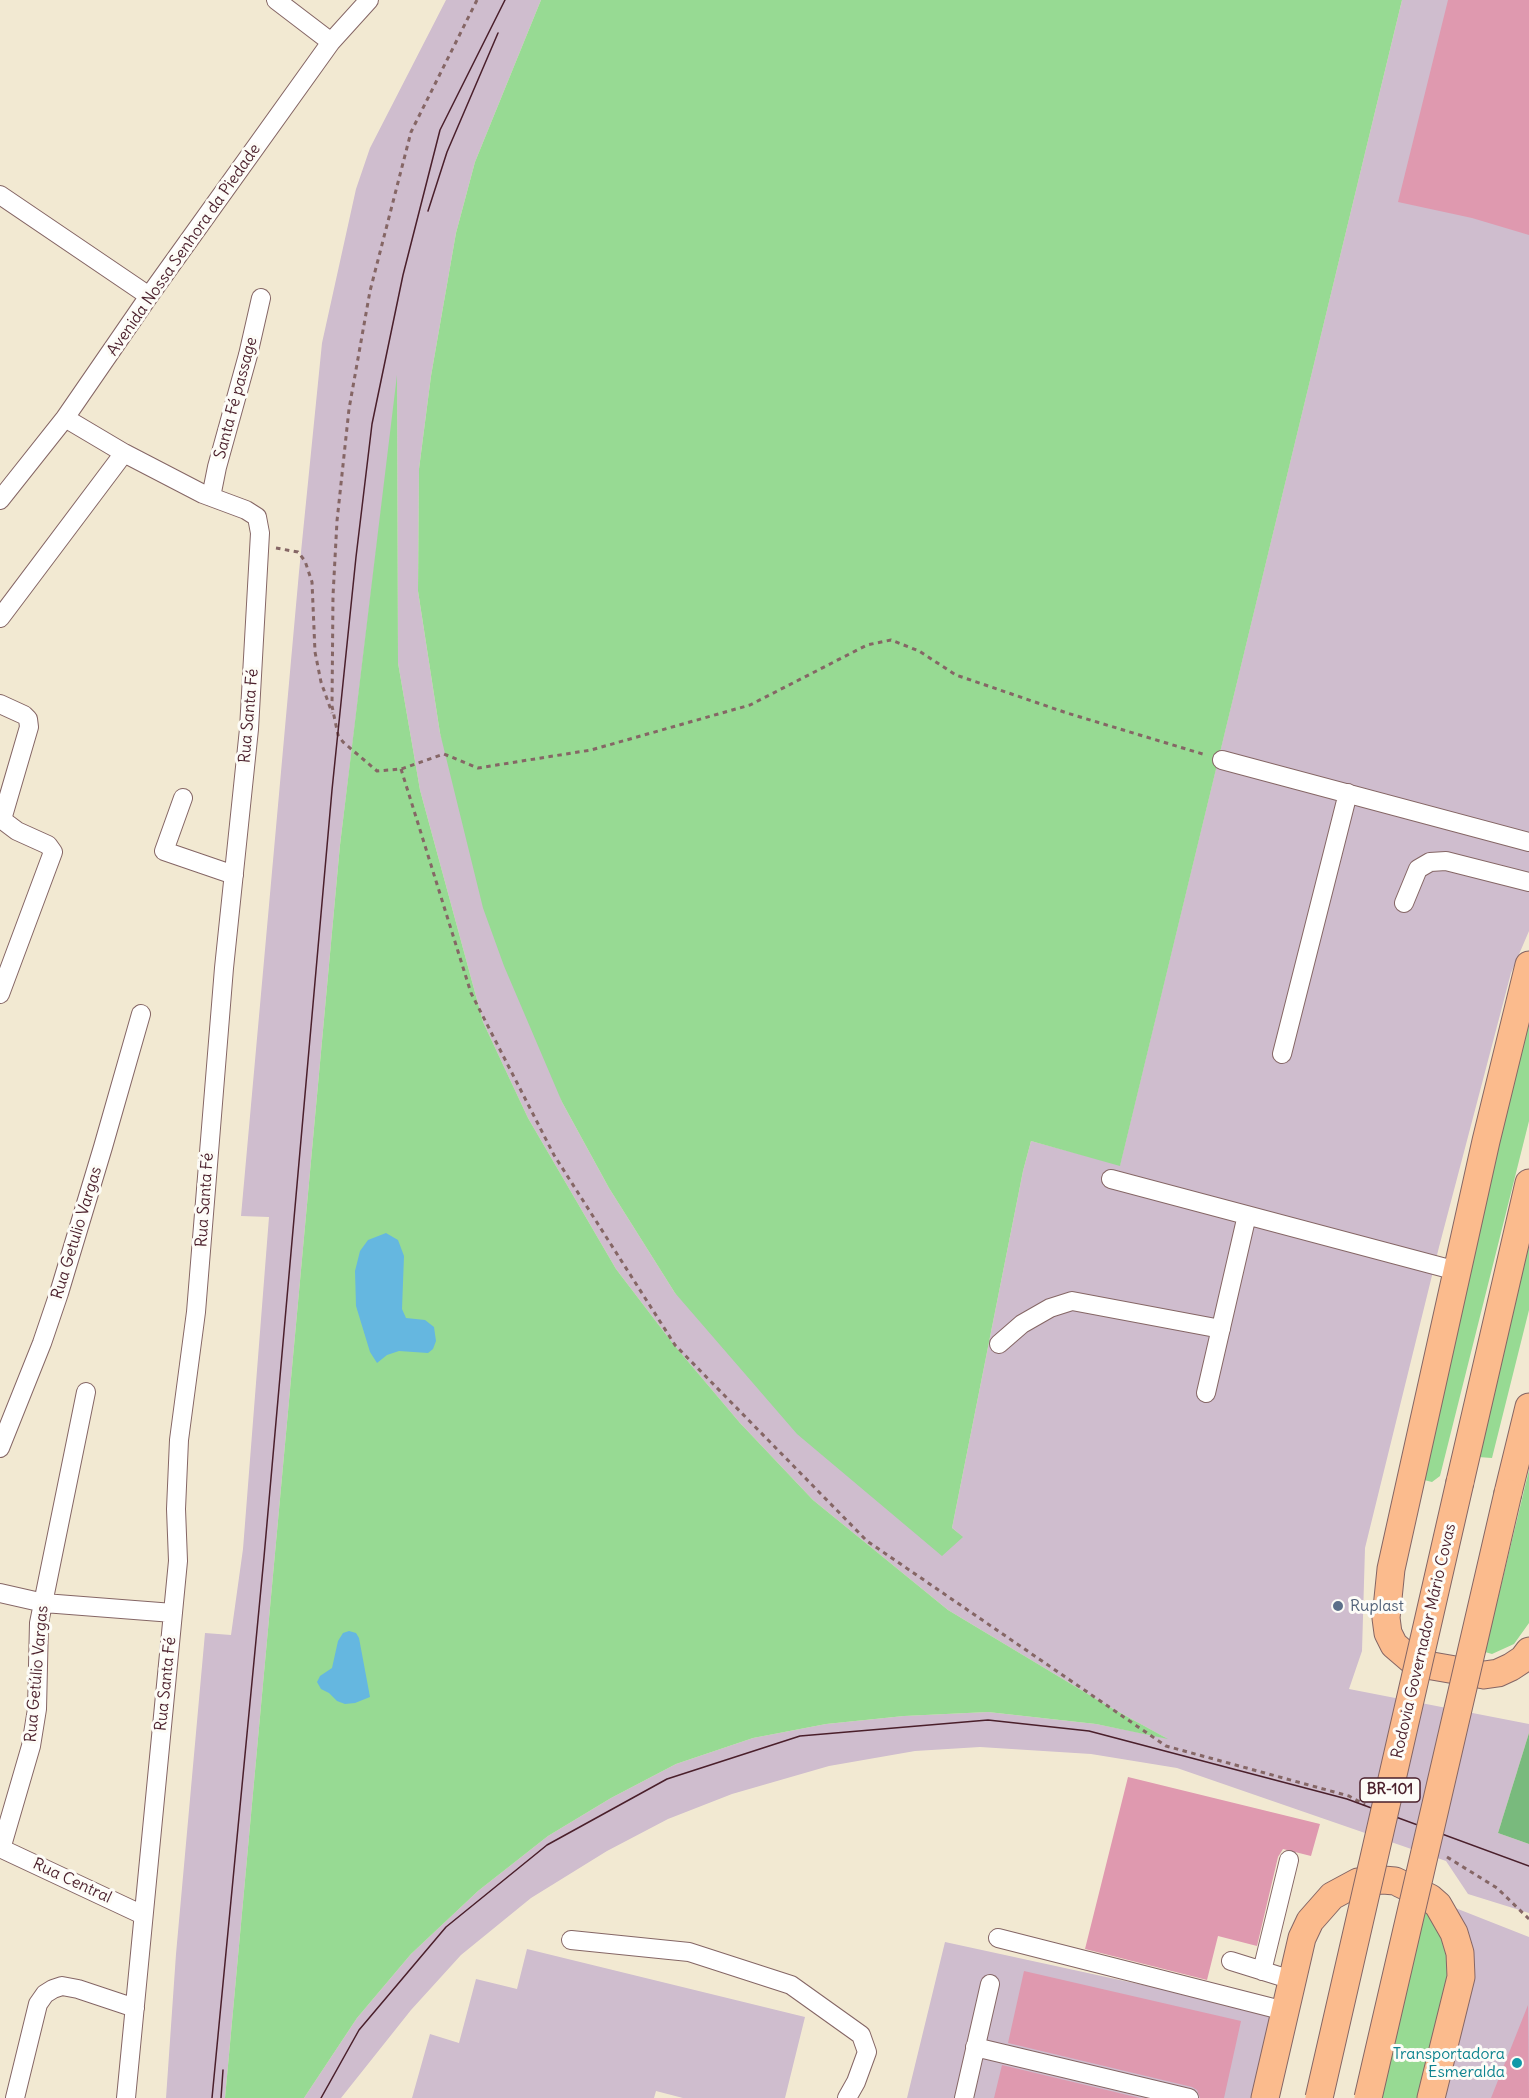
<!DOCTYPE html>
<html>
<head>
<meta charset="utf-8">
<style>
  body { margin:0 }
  canvas { display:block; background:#f2e9d2 }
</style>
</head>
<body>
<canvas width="1529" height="2098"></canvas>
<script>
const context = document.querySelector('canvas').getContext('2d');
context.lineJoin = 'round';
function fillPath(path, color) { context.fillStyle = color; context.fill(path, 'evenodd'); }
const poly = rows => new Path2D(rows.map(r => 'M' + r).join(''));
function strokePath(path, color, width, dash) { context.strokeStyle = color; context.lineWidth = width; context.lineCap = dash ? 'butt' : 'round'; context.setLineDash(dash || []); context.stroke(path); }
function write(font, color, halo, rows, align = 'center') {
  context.font = font + ' Delius,sans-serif'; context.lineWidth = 6; context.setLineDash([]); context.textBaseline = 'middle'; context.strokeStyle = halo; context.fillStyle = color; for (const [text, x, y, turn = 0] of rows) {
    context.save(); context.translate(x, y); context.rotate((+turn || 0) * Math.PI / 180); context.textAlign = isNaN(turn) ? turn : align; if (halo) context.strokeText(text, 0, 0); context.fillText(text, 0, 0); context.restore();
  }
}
fillPath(poly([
  [446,0,541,0,475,162,456,233,431,376,419,469,418,591,440,733,562,1102,609,1188,675,1293,963,1537,952,1528,1023,1171,1031,1141,1120,1165,1402,0,1529,0,1529,931,1511,973,1439,1247,1365,1548,1362,1651,1349,1689,1529,1724,1529,1733,1498,1833,1529,1844,1529,1913,1468,1894,1446,1861,1177,1768,1091,1754,980,1747,915,1751,829,1766,732,1794,668,1819,607,1851,531,1898,461,1955,411,2010,341,2098,304,2098,357,2018,411,1954,478,1891,548,1836,611,1798,676,1764,753,1738,826,1724,904,1716,988,1712,1096,1724,1166,1738,1106,1705,948,1610,813,1500,740,1423,674,1345,616,1269,528,1118,483,1022,420,790,398,663,397,382,340,845,225,2098,166,2098,176,1954,205,1633,231,1635,243,1549,269,1217,241,1216,299,572,322,343,356,189,370,148],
  [1430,1898,1529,1937,1529,2098,1432,2098],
  [945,1942,1272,2013,1252,2098,907,2098],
  [527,1949,805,2017,785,2098,683,2098,656,2091,654,2098,412,2098,430,2034,459,2043,476,1979,517,1989]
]), '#cfbdce');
fillPath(poly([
  [541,0,1402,0,1120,1166,1031,1141,1023,1171,952,1528,963,1537,942,1556,797,1434,675,1293,609,1188,562,1102,504,966,483,908,440,733,418,591,419,469,431,376,456,233,475,162],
  [397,375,398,663,420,790,483,1022,528,1118,616,1269,674,1345,740,1423,813,1500,948,1610,1106,1705,1168,1739,1096,1724,988,1712,904,1716,826,1724,753,1738,676,1764,611,1798,548,1836,478,1891,411,1954,357,2018,304,2098,225,2098,340,845],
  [1529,1012,1529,1121,1440,1476,1432,1482,1424,1480,1470,1265],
  [1529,1242,1529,1310,1492,1458,1478,1457],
  [1529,1470,1529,1623,1514,1644,1492,1654,1485,1652],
  [1423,1906,1453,1955,1431,2098,1377,2098]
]), '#97da93');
fillPath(poly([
  [1529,1733,1529,1844,1498,1833]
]), '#79ba7d');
fillPath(poly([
  [386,1233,398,1240,404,1256,402,1309,406,1318,425,1320,434,1327,436,1341,433,1349,428,1353,399,1351,387,1355,377,1363,370,1352,356,1306,355,1271,360,1251,368,1240],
  [349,1631,356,1633,359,1638,370,1697,355,1703,345,1704,337,1701,329,1693,321,1689,317,1682,320,1676,332,1668,338,1641,343,1633]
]), '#65b7e0');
fillPath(poly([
  [1448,0,1529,0,1529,235,1472,218,1398,202],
  [1128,1777,1320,1824,1311,1856,1283,1849,1278,1857,1257,1946,1218,1936,1207,1980,1085,1949],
  [1024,1971,1241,2021,1224,2098,1200,2098,1197,2090,1192,2087,1008,2043],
  [1528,2005,1529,2098,1491,2098],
  [1002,2065,1140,2098,994,2098]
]), '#df99af');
const minor = poly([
  [276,0,331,42],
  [0,195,149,296],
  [65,418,124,453,203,494,246,510,257,517,260,533,249,729,224,968,196,1312,179,1440,176,1509,178,1561,126,2098],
  [211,497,217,467,248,355,261,298],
  [0,500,65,418,149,296,331,42,369,0],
  [0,618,124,453],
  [0,704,24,715,28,719,29,727,3,816,5,822,17,831,48,845,53,852,0,994],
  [1222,760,1529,842],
  [183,798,164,851,234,875],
  [1404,903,1418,869,1430,862,1446,861,1529,882],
  [1282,1054,1348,793],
  [1111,1179,1457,1271],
  [999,1344,1022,1324,1050,1308,1072,1301,1221,1329],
  [1206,1393,1247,1215],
  [0,1448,42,1343,59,1293,103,1147,141,1014],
  [0,1593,44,1603,173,1613],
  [0,1848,143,1915],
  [1,1849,31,1746,37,1709,39,1623,86,1392],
  [998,1938,1285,2011],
  [571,1940,689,1952,791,1985,861,2035,867,2052,856,2082,847,2098],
  [1231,1961,1292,1980],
  [1262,1971,1289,1860],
  [975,2047,1189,2098],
  [15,2098,38,2004,45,1994,53,1989,62,1986,78,1989,135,2008],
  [964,2098,990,1984]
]);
const highway = poly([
  [1529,965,1486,1141,1391,1569,1386,1618,1388,1633,1394,1645,1415,1663,1484,1675,1498,1673,1511,1667,1523,1659,1529,1651],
  [1460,1482,1529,1183],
  [1508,1493,1529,1407],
  [1265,2098,1302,1938,1310,1921,1332,1896,1358,1882,1383,1880,1395,1881,1430,1898,1438,1905,1454,1933,1460,1953,1461,1977,1431,2098]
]);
strokePath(minor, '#856665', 20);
strokePath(highway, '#856665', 29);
strokePath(poly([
  [477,0,411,132,370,291,349,409,337,521,333,596,332,706,338,735,343,742,377,771,401,769,444,754,478,768,591,750,750,705,867,645,891,640,919,651,956,675,1067,713,1206,755],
  [276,548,298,552,305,561,312,582,315,652,321,682,332,713],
  [401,769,471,993,554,1155,675,1345,867,1541,1166,1746,1349,1796,1365,1805],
  [1447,1857,1497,1888,1529,1919]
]), '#856665', 3, [4.5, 4.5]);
strokePath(minor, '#fff', 18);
strokePath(highway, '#fbbb8d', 27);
strokePath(poly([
  [428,211,447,152,498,33],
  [212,2098,264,1557,332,790,356,557,372,424,403,275,440,130,505,0],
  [221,2098,223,2070],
  [321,2098,359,2030,446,1927,547,1845,667,1779,800,1736,988,1720,1089,1731,1347,1799,1529,1866]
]), '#4a1f2b', 1.5);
const highwayBridge = poly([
  [1319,2098,1460,1482],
  [1368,2098,1508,1493]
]);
strokePath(highwayBridge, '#856665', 29, []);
strokePath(highwayBridge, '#fbbb8d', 27);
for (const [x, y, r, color] of [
  [1338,1606,6,"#5c6f8a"],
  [1517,2063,6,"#0f9aa8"]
]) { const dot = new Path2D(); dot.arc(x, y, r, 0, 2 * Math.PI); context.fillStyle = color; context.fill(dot); strokePath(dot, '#fdfcf7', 2); }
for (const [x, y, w] of [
  [1390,1790,60]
]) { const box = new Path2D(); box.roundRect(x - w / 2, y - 12, w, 24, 4.5); context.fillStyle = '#fdfcf7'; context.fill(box); strokePath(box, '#4a1f2b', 1.5); }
write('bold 15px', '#4a1f2b', null, [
  ["BR-101",1390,1790]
]);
write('16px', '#4a1f2b', '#fdfcf7', [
  ["Avenida Nossa Senhora da Piedade",184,250,-55],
  ["Santa Fé passage",236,398,-75],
  ["Rua Santa Fé",249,716,-85],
  ["Rua Santa Fé",205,1200,-86],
  ["Rua Getulio Vargas",77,1233,-73],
  ["Rodovia Governador Mário Covas",1424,1641,-77],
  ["Rua Getúlio Vargas",37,1674,-85],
  ["Rua Santa Fé",166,1684,-84],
  ["Rua Central",72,1881,25]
]);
write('16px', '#4e5e75', '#fdfcf7', [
  ["Ruplast",1350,1606]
], 'left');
write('16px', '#0d838f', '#fdfcf7', [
  ["Transportadora",1505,2054],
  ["Esmeralda",1505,2072]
], 'right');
</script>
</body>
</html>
